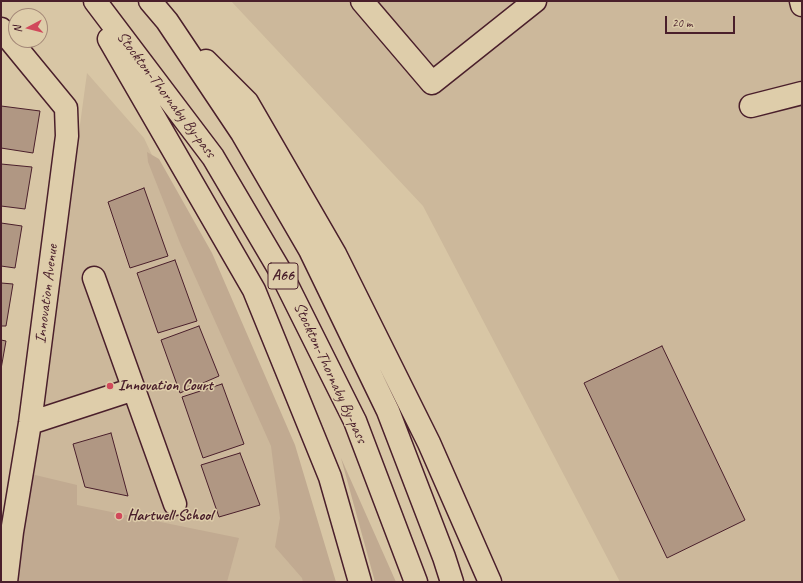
<!DOCTYPE html>
<html>
<head>
<meta charset="utf-8">
<style>
  body { margin:0 }
  #map { position:relative; width:803px; height:583px; overflow:hidden; background:#d8c6a5; font-family:Caveat,sans-serif }
  canvas { display:block }
  .frame { position:absolute; inset:0; border:2px solid #4a1f2b; pointer-events:none }
  .north { position:absolute; left:8px; top:8px; width:40px; height:40px; box-sizing:border-box; background:#decdaa; border:1px solid #a38777; border-radius:50%; rotate:263deg; font-size:11px; font-weight:700; line-height:16px; text-align:center; color:#4a1f2b }
  .north::after { content:''; display:block; margin:auto; width:14px; height:18px; background:#d1495b; clip-path:polygon(50% 0,100% 100%,50% 72%,0 100%) }
  .scale { position:absolute; left:665px; top:16px; width:70px; height:18px; box-sizing:border-box; border:2px solid #4a1f2b; border-top:0; padding-left:5px; font-size:12px; line-height:14px; white-space:nowrap; color:#4a1f2b; -webkit-text-stroke:3px #decdaa; paint-order:stroke }
</style>
</head>
<body>
<div id="map">
<canvas width="803" height="583"></canvas>
<div class="frame"></div>
<div class="north">N</div>
<div class="scale">20 m</div>
</div>
<script>
const context = document.querySelector('canvas').getContext('2d');
context.lineJoin = 'round';
function fillPath(path, color) { context.fillStyle = color; context.fill(path, 'evenodd'); }
const poly = rows => new Path2D(rows.map(r => 'M' + r).join(''));
function strokePath(path, color, width, dash) { context.strokeStyle = color; context.lineWidth = width; context.lineCap = dash ? 'butt' : 'round'; context.setLineDash(dash || []); context.stroke(path); }
function write(font, color, halo, rows, align = 'center') {
  context.font = font + ' Caveat,sans-serif'; context.lineWidth = 3; context.setLineDash([]); context.textBaseline = 'middle'; context.strokeStyle = halo; context.fillStyle = color; for (const [text, x, y, turn = 0] of rows) {
    context.save(); context.translate(x, y); context.rotate((+turn || 0) * Math.PI / 180); context.textAlign = isNaN(turn) ? turn : align; if (halo) context.strokeText(text, 0, 0); context.fillText(text, 0, 0); context.restore();
  }
}
fillPath(poly([
  [231,1,802,1,802,582,620,582,423,206],
  [87,73,144,138,216,292,270,432,312,582,16,582,56,302]
]), '#ccb89b');
fillPath(poly([
  [147,152,159,159,212,253,295,445,336,582,303,582,302,578,275,547,280,518,271,446,180,243,148,162],
  [341,458,396,582,375,582],
  [31,474,77,485,77,505,239,538,227,582,16,582]
]), '#c1aa91');
const building = poly([
  [1,106,40,111,33,153,1,148,1,106],
  [1,164,32,167,25,209,1,206,1,164],
  [144,188,168,256,130,268,108,202,144,188],
  [1,223,22,226,15,268,1,266,1,223],
  [175,260,197,321,158,333,137,273,175,260],
  [1,283,13,284,6,326,1,326,1,283],
  [199,326,219,376,180,393,161,340,199,326],
  [1,340,6,341,1,369,1,340],
  [662,346,745,520,667,558,584,383,662,346],
  [222,384,244,444,203,458,182,397,222,384],
  [111,433,128,496,85,487,73,444,111,433],
  [240,453,260,505,219,517,201,465,240,453]
]);
fillPath(building, '#b09783');
strokePath(building, '#4a1f2b', 1);
const minor = poly([
  [362,1,432,83,535,1],
  [801,1,802,5],
  [1,29,66,108,67,136,30,423,12,532,6,582],
  [751,106,802,93],
  [94,278,175,504],
  [30,423,134,389]
]);
const highway = poly([
  [95,1,213,157,279,269,355,421,416,582],
  [150,1,167,21,242,133,310,250,388,411,444,557,452,582],
  [109,39,254,290,330,477,360,582],
  [206,61,247,102,335,254,429,443,490,582]
]);
strokePath(minor, '#4a1f2b', 25);
strokePath(highway, '#4a1f2b', 25);
strokePath(minor, '#decdaa', 22);
strokePath(highway, '#decdaa', 22);
for (const [x, y, r, color] of [
  [110,386,4,"#d1495b"],
  [119,516,4,"#d1495b"]
]) { const dot = new Path2D(); dot.arc(x, y, r, 0, 2 * Math.PI); context.fillStyle = color; context.fill(dot); strokePath(dot, '#decdaa', 1.5); }
for (const [x, y, w] of [
  [283,276,30]
]) { const box = new Path2D(); box.roundRect(x - w / 2, y - 13, w, 26, 3); context.fillStyle = '#decdaa'; context.fill(box); strokePath(box, '#4a1f2b', 1); }
write('bold 15px', '#4a1f2b', null, [
  ["A66",283,276]
]);
write('16px', '#4a1f2b', '#decdaa', [
  ["Stockton-Thornaby By-pass",166,95,53],
  ["Innovation Avenue",47,294,-83],
  ["Stockton-Thornaby By-pass",330,373,65]
]);
write('bold 16px', '#4a1f2b', '#decdaa', [
  ["Innovation Court",118,386],
  ["Hartwell School",127,516]
], 'left');
</script>
</body>
</html>
